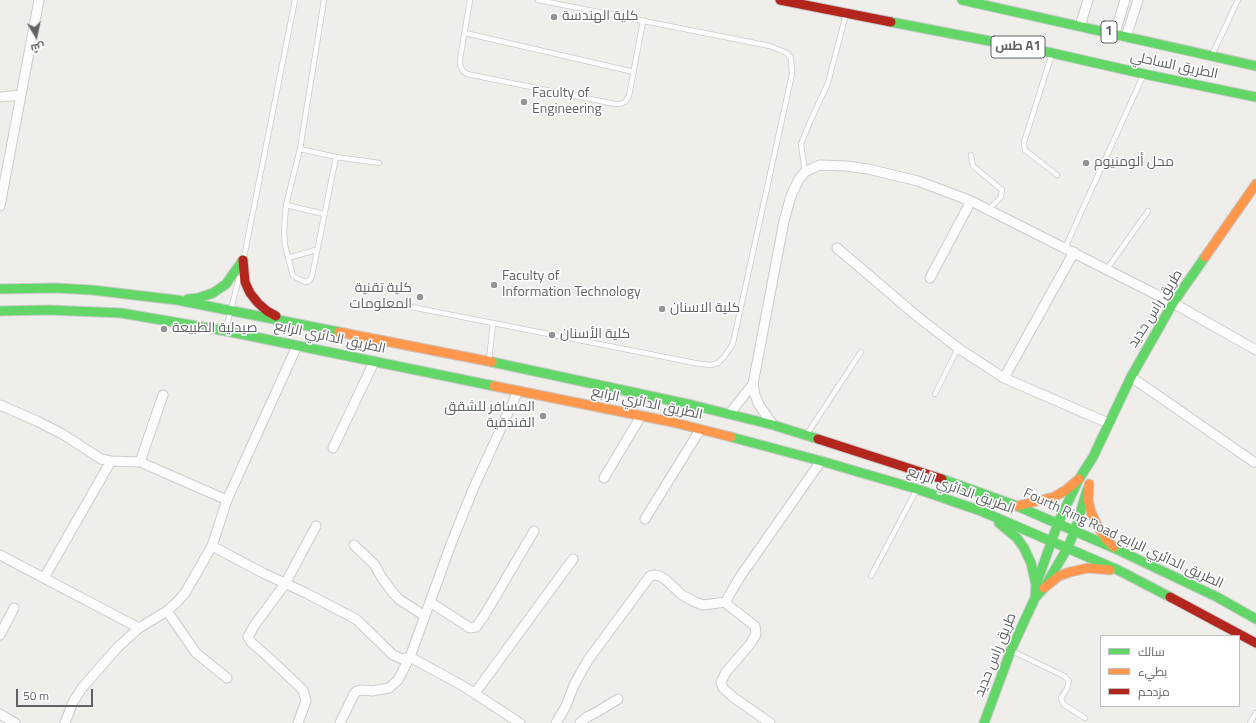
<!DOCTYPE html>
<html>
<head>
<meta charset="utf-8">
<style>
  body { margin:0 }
  #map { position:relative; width:1256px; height:723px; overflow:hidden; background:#efeeea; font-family:"Titillium Web",Cairo,sans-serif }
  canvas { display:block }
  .legend { position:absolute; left:1100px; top:635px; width:140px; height:72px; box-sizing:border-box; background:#fff; border:1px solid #bfc0c2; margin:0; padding:5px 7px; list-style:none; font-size:12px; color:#606267 }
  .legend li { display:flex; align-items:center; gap:8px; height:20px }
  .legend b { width:20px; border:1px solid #bfc0c2 }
  .north { position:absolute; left:16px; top:16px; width:40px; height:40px; -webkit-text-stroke:3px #fff; paint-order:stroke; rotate:171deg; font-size:11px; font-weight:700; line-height:16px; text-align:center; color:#606267 }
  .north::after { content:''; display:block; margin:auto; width:14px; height:18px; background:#606267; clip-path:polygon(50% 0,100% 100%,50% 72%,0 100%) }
  .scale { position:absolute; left:16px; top:689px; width:77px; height:18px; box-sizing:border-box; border:2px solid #606267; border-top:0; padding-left:5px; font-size:12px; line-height:14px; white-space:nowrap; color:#606267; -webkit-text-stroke:3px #fff; paint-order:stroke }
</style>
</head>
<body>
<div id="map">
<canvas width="1256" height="723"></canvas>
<ul class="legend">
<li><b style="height:5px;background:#63d668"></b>سالك</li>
<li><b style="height:5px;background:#ff974d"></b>بطيء</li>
<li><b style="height:5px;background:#b3261e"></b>مزدحم</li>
</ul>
<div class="north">ش</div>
<div class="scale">50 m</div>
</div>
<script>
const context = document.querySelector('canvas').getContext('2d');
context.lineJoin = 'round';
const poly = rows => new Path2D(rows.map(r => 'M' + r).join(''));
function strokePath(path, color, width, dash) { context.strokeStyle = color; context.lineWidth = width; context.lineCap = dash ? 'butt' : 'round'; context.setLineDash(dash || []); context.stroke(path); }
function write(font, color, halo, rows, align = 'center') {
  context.font = font + ' "Titillium Web",Cairo,sans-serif'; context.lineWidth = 3; context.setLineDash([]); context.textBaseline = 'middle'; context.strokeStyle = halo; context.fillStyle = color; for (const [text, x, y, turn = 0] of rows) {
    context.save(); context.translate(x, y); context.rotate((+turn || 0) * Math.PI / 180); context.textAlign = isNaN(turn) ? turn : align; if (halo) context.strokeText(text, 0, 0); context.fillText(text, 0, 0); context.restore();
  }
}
const lane = poly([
  [324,0,300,149,336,157,379,163],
  [470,0,460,59,460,65,463,71,467,74,615,104,620,104,625,102,629,96,643,21],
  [465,33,634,72],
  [1213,53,1238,0],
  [1051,57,1024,142,1025,150,1057,175],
  [300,149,286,205,284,232,285,245,293,276,305,282,309,281,312,276,336,157],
  [971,155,973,166,1002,190,1001,197,989,209],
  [805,172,801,144,810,122,828,83,845,18],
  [286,205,324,214],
  [1065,248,1142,78],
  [244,257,295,0],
  [288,258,316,250],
  [1107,269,1148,211],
  [396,304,493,323,489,360],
  [493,323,700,364,711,365,718,363,723,358,729,350,733,343,792,74,791,58,787,53,770,46,538,0],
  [226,329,239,278],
  [935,394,958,348],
  [807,434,861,352],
  [871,576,916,491],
  [1012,651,1064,676,1069,681,1067,689,1061,698,1063,704,1085,718],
  [1250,723,1256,713]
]);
const street = poly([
  [1080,26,1088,0],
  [1115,33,1125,0],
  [1126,37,1138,0],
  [0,97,21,95],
  [0,206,39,0],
  [837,248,918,317,958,348,1004,378,1108,423],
  [930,278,971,201],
  [1131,377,1254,462],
  [1004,378,1074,252],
  [0,405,37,421,64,435,101,459,111,461,140,462,227,500],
  [730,413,753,384],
  [773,425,759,405,755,395,753,384,784,221,791,196,799,179,805,172,813,168,820,165,846,166,868,169,918,181,971,201,1173,303,1256,350],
  [333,448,374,362],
  [140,462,163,395],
  [604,478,641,416],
  [645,519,700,430],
  [354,545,374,564,382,578,393,593,400,600,425,616],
  [212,546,263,573,306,593,350,616,357,620,393,655,402,659,410,657,463,686,520,723],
  [0,555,139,628],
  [44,578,111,461],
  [430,602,467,626,470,628,476,627,484,616,534,531],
  [727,602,728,605,755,626,756,634,751,643,726,672,721,682,723,688,733,697,770,723],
  [727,602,728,597,740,577,821,461],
  [167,611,196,653,227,678],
  [0,635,14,608],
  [475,693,573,559],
  [0,714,15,723],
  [65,723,73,702,82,688,117,648,139,628,167,611,177,602,185,593,212,546,227,500,297,346],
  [298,723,306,701,303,690,268,657,251,642,248,637,254,626,285,584,316,526],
  [340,723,354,694,357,691,363,690,372,691,389,688,398,680,410,657,451,544,474,487,518,391],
  [556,723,566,706,574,685,588,660,650,576,654,575,660,576,666,580,682,595,695,602,703,605,727,602],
  [580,723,587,717,597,712,618,699]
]);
const fast = poly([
  [962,0,1256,66],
  [891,22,1052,53,1144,74,1256,97],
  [0,289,56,288,92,290,177,300,339,332],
  [188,299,198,298,213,293,226,284,243,260],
  [0,311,49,310,121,313,226,331,494,386],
  [492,362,692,405,773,425,818,439],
  [731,437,821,461,917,489,981,511,1118,570,1170,597],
  [942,479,1017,506,1116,549,1217,597,1256,619],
  [999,523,1017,538,1024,548,1031,563,1036,585],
  [1035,598,1036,585,1058,523,1079,479,1093,457,1131,377,1173,303,1205,257],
  [984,723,1011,650,1035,598,1044,588,1068,547,1075,530,1087,490]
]);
const slow = poly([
  [1205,257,1256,184],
  [339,332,492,362],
  [494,386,672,422,731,437],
  [1089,484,1088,500,1091,512,1098,527,1106,539,1114,547],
  [1017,506,1054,497,1066,490,1079,479],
  [1044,588,1059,576,1070,572,1088,568,1110,570]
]);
const jam = poly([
  [780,0,891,22],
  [243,260,245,282,250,293,258,303,267,311,276,316],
  [818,439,942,479],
  [1170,597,1256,643]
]);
strokePath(lane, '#cccccb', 6);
strokePath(street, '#cccccb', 11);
strokePath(fast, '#cacacb', 11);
strokePath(slow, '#cacacb', 11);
strokePath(jam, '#cacacb', 11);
strokePath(lane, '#fdfcfc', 4.5);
strokePath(street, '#fdfcfc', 9);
strokePath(fast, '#63d668', 9);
strokePath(slow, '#ff974d', 9);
strokePath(jam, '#b3261e', 9);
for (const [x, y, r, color] of [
  [554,17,4,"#929395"],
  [524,102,4,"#929395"],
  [1086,163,4,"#929395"],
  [494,285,4,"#929395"],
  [420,297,4,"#929395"],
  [662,309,4,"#929395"],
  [164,329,4,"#929395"],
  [552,335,4,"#929395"],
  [543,416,4,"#929395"]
]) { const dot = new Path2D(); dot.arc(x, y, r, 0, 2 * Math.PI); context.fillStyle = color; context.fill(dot); strokePath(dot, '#fff', 1.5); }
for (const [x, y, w] of [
  [1109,32,16],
  [1018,47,54]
]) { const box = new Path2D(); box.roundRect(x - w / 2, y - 11, w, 22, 3); context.fillStyle = '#fff'; context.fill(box); strokePath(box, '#606267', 1); }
write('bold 13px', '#606267', null, [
  ["1",1109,32],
  ["طس A1",1018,47]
]);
write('14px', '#606267', '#fff', [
  ["كلية الهندسة",562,17],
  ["Faculty of",532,94],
  ["Engineering",532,110],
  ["محل ألومنيوم",1094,163],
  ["Faculty of",502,277],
  ["Information Technology",502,293],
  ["كلية تقنية",412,289,"right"],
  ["المعلومات",412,305,"right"],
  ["كلية الاسنان",670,309],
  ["صيدلية الطبيعة",172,329],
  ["كلية الأسنان",560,335],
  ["المسافر للشقق",535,408,"right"],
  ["الفندقية",535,424,"right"]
], 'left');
write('14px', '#606267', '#fff', [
  ["الطريق الساحلي",1174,66,12],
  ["طريق راس حديد",1156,309,-58],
  ["الطريق الدائري الرابع",330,338,12],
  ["الطريق الدائري الرابع",647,404,12],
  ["الطريق الدائري الرابع",961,491,20],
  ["Fourth Ring Road الطريق الدائري الرابع",1123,539,25],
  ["طريق راس حديد",996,655,-68]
]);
</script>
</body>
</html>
